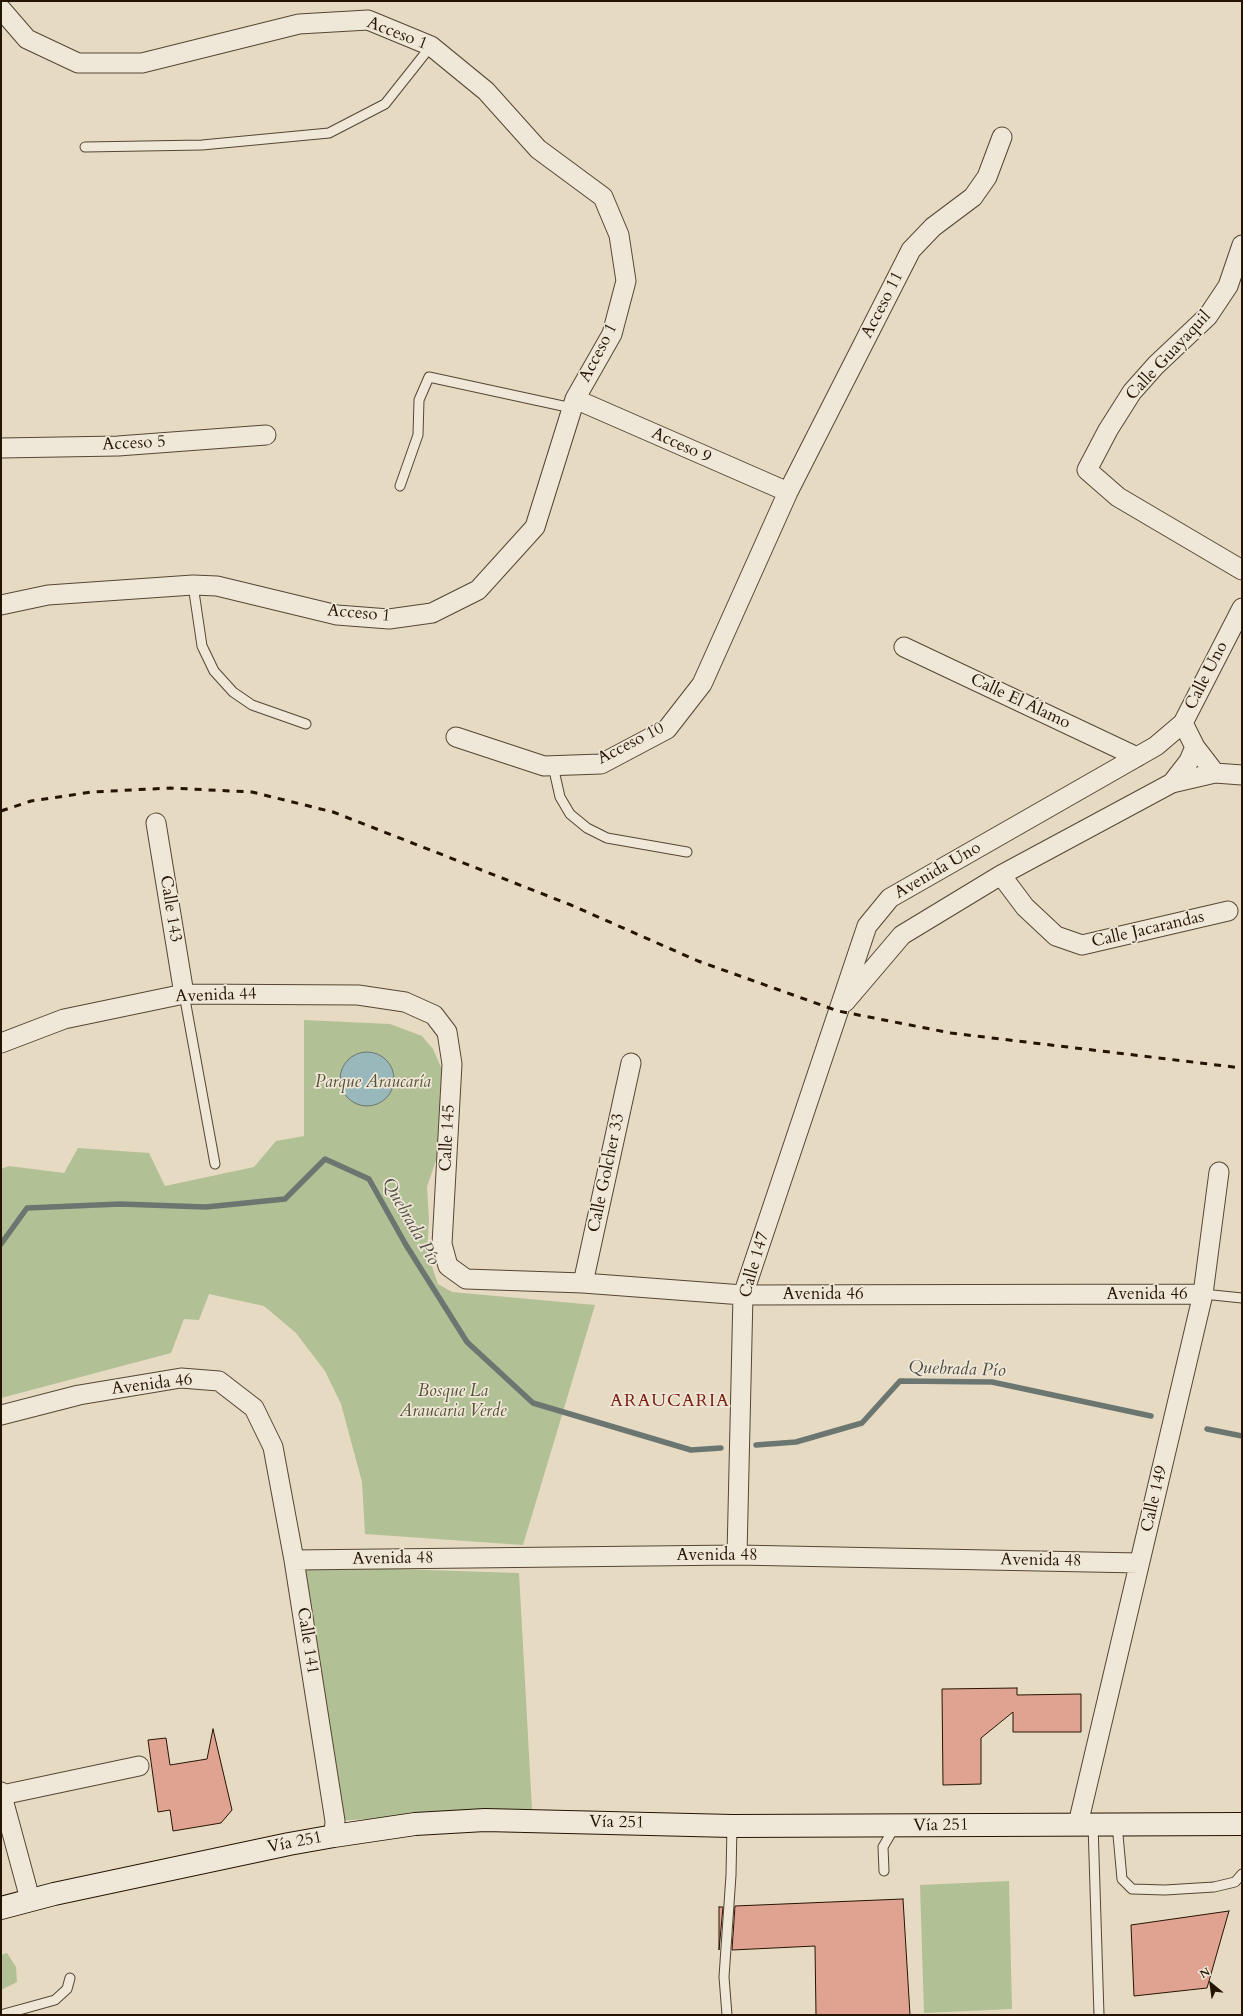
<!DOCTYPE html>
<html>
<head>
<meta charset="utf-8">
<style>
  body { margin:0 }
  #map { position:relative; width:1243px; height:2016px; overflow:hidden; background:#e6dac2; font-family:Cardo,serif }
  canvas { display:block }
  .frame { position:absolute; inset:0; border:2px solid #261403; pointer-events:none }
  .north { position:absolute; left:1191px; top:1964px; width:40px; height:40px; -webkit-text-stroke:3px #efe7d7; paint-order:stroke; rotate:331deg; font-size:11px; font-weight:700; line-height:16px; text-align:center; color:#261403 }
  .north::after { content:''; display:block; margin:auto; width:14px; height:18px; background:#261403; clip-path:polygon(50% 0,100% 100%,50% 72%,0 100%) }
</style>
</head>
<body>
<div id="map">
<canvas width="1243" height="2016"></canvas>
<div class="frame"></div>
<div class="north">N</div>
</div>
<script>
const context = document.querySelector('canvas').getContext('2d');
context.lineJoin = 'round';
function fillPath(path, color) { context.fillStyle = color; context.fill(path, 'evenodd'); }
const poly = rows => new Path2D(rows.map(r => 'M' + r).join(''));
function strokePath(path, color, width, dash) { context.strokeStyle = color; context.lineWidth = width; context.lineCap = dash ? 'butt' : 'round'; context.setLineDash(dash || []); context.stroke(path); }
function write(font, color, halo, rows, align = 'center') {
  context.font = font + ' Cardo,serif'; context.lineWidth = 3.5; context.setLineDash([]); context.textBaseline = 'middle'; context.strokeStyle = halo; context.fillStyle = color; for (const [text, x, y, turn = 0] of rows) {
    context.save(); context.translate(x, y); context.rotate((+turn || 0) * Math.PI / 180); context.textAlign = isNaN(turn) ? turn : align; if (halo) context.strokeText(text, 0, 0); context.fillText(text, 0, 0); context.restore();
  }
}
fillPath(poly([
  [304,1020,390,1024,422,1036,433,1049,444,1074,440,1148,427,1187,429,1220,427,1252,438,1284,452,1292,595,1305,523,1545,365,1534,362,1482,341,1404,325,1371,296,1333,264,1306,209,1294,199,1320,184,1319,171,1353,1,1398,1,1169,9,1166,64,1173,78,1148,149,1153,165,1186,254,1167,276,1141,304,1136],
  [303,1566,519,1573,532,1809,335,1821],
  [1009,1881,1012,2009,924,2013,920,1885],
  [7,1953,16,1967,17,1982,1,1990,1,1955]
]), '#b2c095');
const water = poly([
  '340 1079a27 27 0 1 1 54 0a27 27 0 1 1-54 0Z'
]);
fillPath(water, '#99b8bb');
strokePath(water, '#6b7671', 1);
strokePath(poly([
  [1,1244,27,1208,120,1204,206,1207,285,1199,325,1159,369,1179,406,1245,467,1342,533,1403,691,1450,721,1448],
  [1207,1429,1242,1436],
  [756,1445,796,1442,862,1423,900,1381,992,1382,1151,1416]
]), '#6b7671', 5.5);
const building = poly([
  [1017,1688,1017,1695,1081,1694,1081,1732,1013,1732,1013,1712,981,1738,981,1784,943,1785,942,1689,1017,1688],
  [213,1729,232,1810,221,1823,173,1831,170,1810,158,1812,148,1740,166,1738,170,1765,207,1759,213,1729],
  [903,1899,910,2015,816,2015,815,1946,732,1950,735,1906,903,1899],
  [719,1907,723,1907,719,1950,719,1907],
  [1229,1911,1207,1988,1134,1996,1131,1925,1229,1911]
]);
fillPath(building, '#e0a391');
strokePath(building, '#261403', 1);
const lane = poly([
  [85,147,202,145,329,133,385,104,431,46],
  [400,486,418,435,419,400,429,377,572,408],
  [193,585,202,646,214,671,233,692,252,705,306,724],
  [553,766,560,797,570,814,587,828,607,838,687,852],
  [184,994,215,1164],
  [1203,1294,1242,1298],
  [1093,1824,1099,2015],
  [1117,1824,1122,1879,1132,1889,1165,1890,1214,1887,1235,1882,1242,1874],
  [884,1871,883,1847,894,1828],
  [1,2015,55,2000,67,1989,70,1978],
  [727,2015,724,1977,731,1875,732,1826]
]);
const street = poly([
  [1,9,27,39,78,63,142,63,299,24,368,20,431,46,486,91,538,149,603,197,619,235,626,281,612,334,575,399,535,527,478,590,432,613,389,619,337,615,217,586,193,585,48,595,1,605],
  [1242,245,1228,286,1208,316,1156,365,1132,392,1108,430,1087,470,1118,497,1242,570],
  [575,399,788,492],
  [1,448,118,446,266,435],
  [904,647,1137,757],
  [1183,723,1195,747,1215,773],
  [456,737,544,766,601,764,667,729,702,684,788,492,911,250,933,227,973,197,987,177,1002,137],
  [1172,783,1189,761,1195,747],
  [156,823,184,994],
  [1001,875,1025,907,1056,936,1082,945,1228,911],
  [845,1002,902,935,1001,875,1172,783,1215,773,1242,775],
  [1,1043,64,1019,184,994,358,995,405,1002,434,1015,447,1032,452,1064,442,1244,448,1266,466,1279,583,1283,743,1295,1203,1294],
  [583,1283,631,1063],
  [1,1415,79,1395,181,1378,219,1381,254,1408,273,1447,294,1560,335,1821,334,1836],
  [737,1555,743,1295,867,926,890,898,1156,746,1183,723,1242,608],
  [294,1560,737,1555,1139,1563],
  [1,1792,30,1899],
  [2,1795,139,1766],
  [1078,1824,1203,1294,1219,1172]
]);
const secondary = poly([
  [1,1908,54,1894,289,1844,334,1836,415,1824,485,1820,732,1826,1242,1824]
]);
strokePath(lane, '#564633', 11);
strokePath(street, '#564633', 21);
strokePath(secondary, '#261403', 24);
strokePath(lane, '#efe7d7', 9);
strokePath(street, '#efe7d7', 19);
strokePath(secondary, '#efe7d7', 22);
strokePath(poly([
  [1,811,31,801,92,792,170,788,252,792,333,812,571,905,698,961,838,1011,951,1033,1242,1068]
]), '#261403', 3, [7, 7]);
write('17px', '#261403', '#efe7d7', [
  ["Acceso 1",397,34,21],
  ["Acceso 11",883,305,-63],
  ["Acceso 1",599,353,-63],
  ["Calle Guayaquil",1169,356,-47],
  ["Acceso 5",134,444,-3],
  ["Acceso 9",681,446,24],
  ["Acceso 1",359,614,5],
  ["Calle Uno",1207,676,-63],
  ["Calle El Álamo",1020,702,25],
  ["Acceso 10",631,744,-27],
  ["Avenida Uno",938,871,-30],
  ["Calle 143",170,909,81],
  ["Calle Jacarandas",1148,930,-13],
  ["Avenida 44",216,996,-2],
  ["Calle 145",448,1138,-87],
  ["Calle Golcher 33",607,1173,-78],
  ["Calle 147",755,1265,-74],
  ["Avenida 46",823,1295],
  ["Avenida 46",1147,1295],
  ["Avenida 46",152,1385,-7],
  ["Calle 149",1155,1499,-77],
  ["Avenida 48",717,1556],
  ["Avenida 48",393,1559,-1],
  ["Avenida 48",1041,1561,1],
  ["Calle 141",307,1641,81],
  ["Vía 251",617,1823,1],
  ["Vía 251",941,1826,-1],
  ["Vía 251",295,1843,-11]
]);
write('italic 17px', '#575036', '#efe7d7', [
  ["Parque Araucaría",373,1083],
  ["Bosque La",453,1392],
  ["Araucaria Verde",453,1412]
]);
write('italic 18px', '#4e4d43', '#efe7d7', [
  ["Quebrada Pío",410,1222,60],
  ["Quebrada Pío",957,1370,2]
]);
context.letterSpacing = '1px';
write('18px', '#7a1f14', '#efe7d7', [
  ["ARAUCARIA",670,1402]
]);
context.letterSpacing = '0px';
</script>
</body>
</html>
